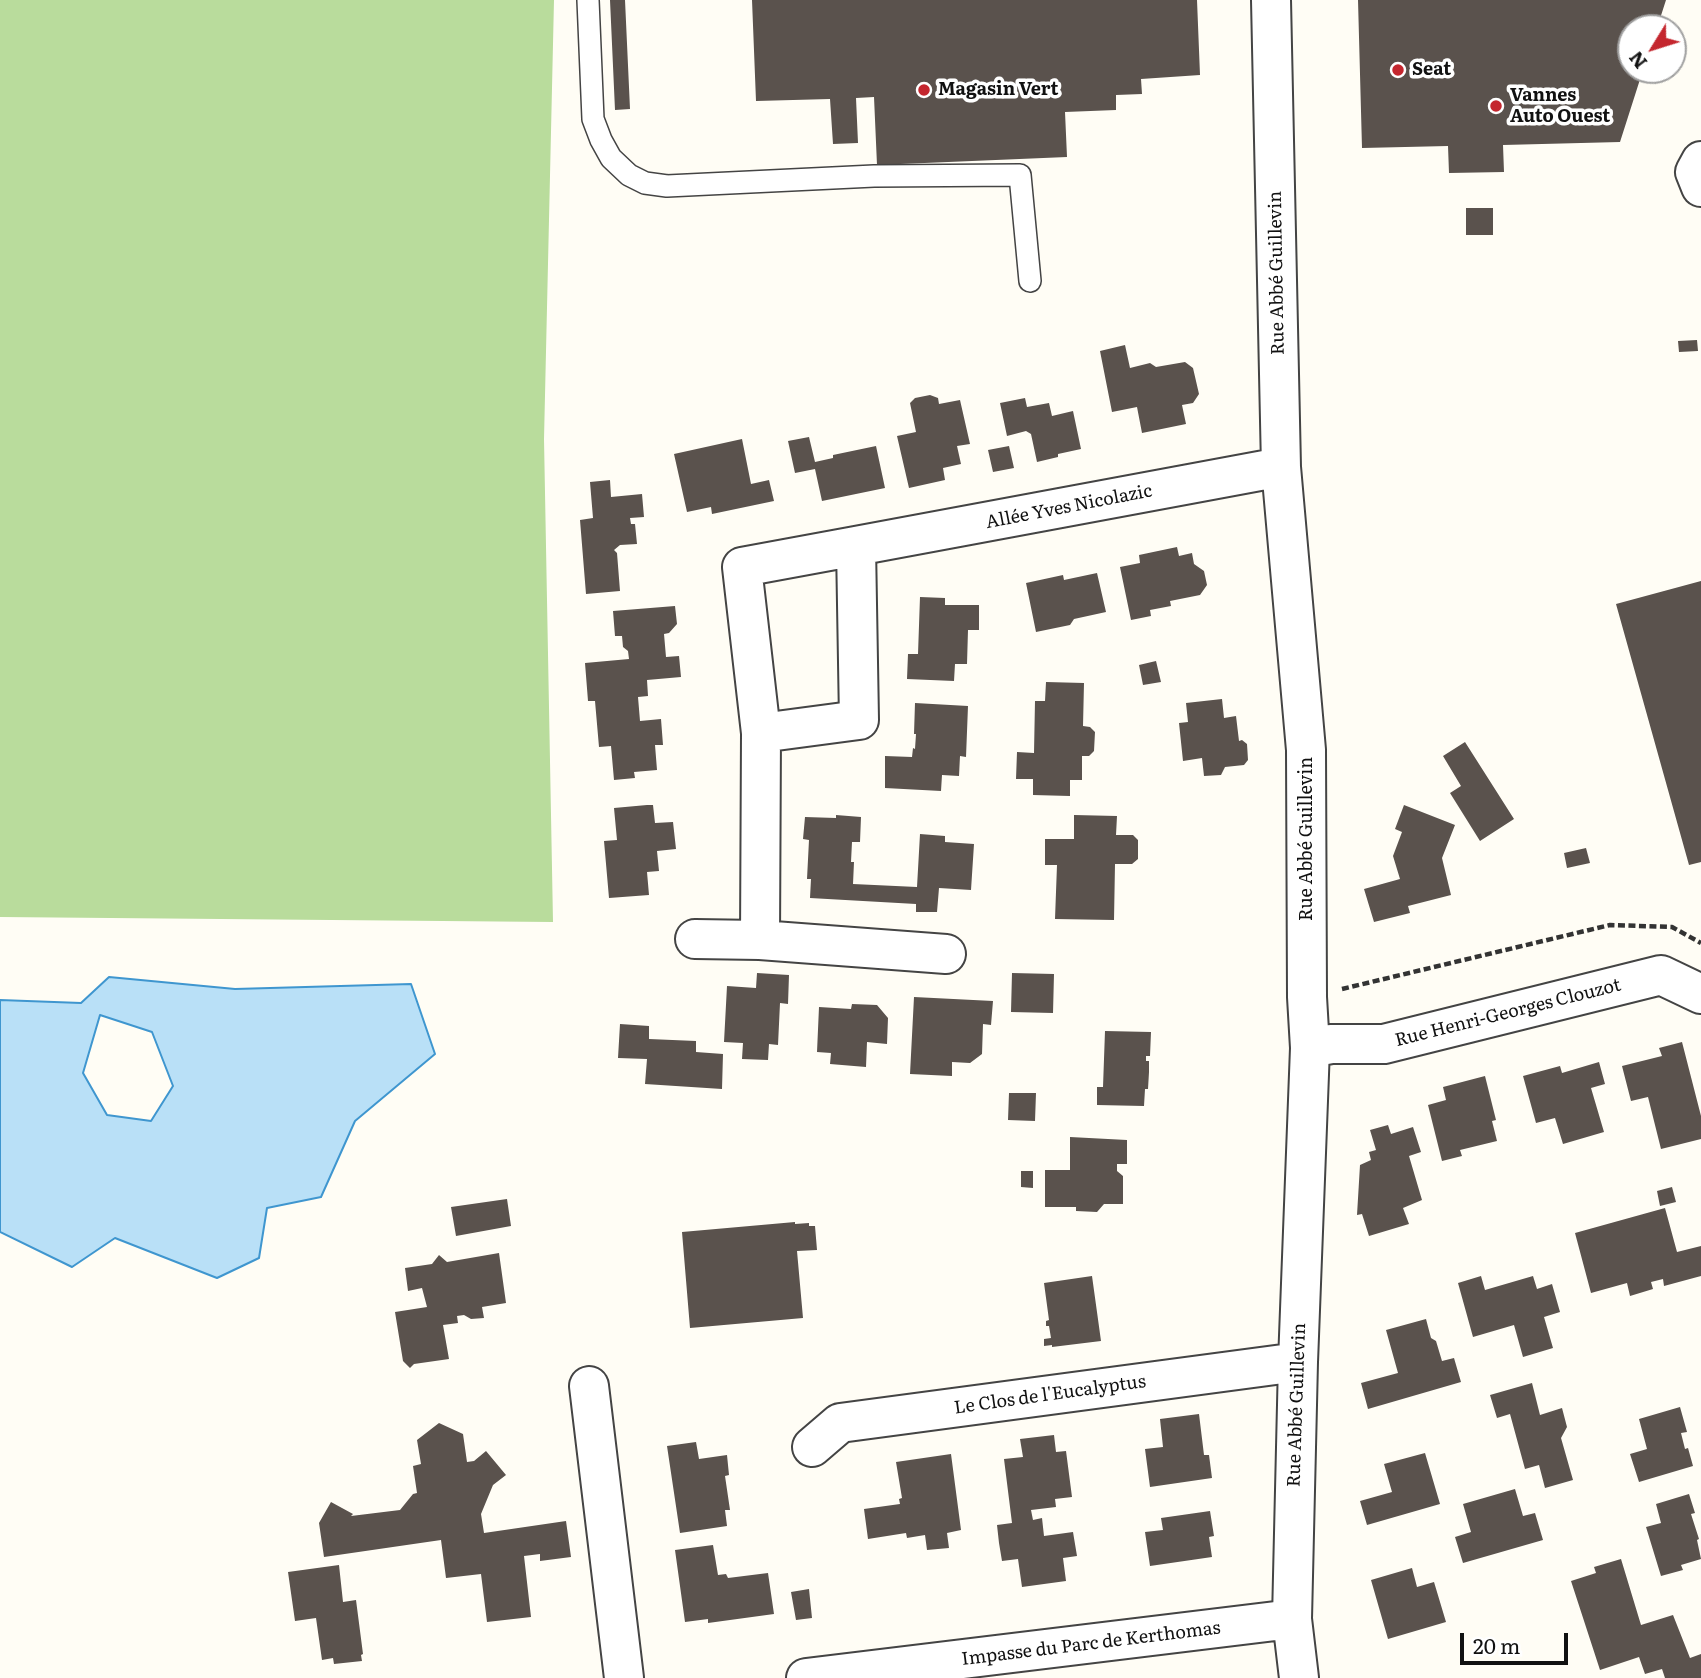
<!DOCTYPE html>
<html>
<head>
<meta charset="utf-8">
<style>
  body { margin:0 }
  #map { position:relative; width:1701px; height:1678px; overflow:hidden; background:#fffdf5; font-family:Literata,serif }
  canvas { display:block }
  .north { position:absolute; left:1617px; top:14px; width:70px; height:70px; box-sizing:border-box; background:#fff; border:2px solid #a0a0a0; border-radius:50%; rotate:232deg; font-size:19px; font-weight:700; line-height:28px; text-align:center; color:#111 }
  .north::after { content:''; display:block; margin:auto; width:24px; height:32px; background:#c4262e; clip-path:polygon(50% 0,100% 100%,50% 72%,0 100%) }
  .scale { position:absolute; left:1460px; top:1633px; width:108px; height:32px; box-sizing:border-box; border:4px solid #111; border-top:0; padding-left:9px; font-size:21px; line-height:24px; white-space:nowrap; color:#111; -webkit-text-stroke:5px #fff; paint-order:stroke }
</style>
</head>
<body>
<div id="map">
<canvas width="1701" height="1678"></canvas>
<div class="north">N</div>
<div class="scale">20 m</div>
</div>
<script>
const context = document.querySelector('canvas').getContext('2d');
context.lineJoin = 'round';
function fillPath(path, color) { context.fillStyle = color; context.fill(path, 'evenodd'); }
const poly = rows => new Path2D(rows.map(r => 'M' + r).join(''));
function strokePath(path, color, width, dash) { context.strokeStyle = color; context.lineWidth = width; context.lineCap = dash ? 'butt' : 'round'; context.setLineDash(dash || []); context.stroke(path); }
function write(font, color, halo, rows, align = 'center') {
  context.font = font + ' Literata,serif'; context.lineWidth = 7; context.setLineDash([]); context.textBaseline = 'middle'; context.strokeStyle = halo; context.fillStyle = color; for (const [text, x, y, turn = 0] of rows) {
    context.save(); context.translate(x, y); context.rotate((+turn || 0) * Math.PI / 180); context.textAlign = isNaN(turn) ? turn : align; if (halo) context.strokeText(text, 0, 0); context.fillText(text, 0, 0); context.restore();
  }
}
fillPath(poly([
  [0,0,554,0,544,439,553,922,0,917]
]), '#b9dc9c');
const water = poly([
  [109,977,235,989,411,984,435,1054,355,1121,321,1197,267,1208,259,1258,217,1278,115,1238,72,1267,0,1232,0,1000,81,1003,109,977],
  [100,1015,152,1032,173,1086,151,1121,107,1115,83,1073,100,1015]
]);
fillPath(water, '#b9e0f7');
strokePath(water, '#3f96cf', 2);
fillPath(poly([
  [610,0,625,0,630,109,615,110],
  [752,0,1197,0,1200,75,1141,79,1142,94,1116,95,1116,110,1065,112,1067,157,877,165,874,97,856,98,858,143,833,144,830,99,756,101],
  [1358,0,1666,0,1657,28,1631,28,1631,70,1643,70,1620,142,1503,145,1504,172,1449,173,1448,146,1362,148],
  [1466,208,1493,208,1493,235,1466,235],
  [1697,340,1698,351,1679,352,1678,341],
  [1125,345,1130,368,1150,363,1156,367,1185,362,1193,368,1199,394,1193,403,1182,405,1186,424,1142,433,1137,407,1112,412,1100,351],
  [930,395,938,398,939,404,960,400,970,444,957,446,961,464,943,468,945,480,909,488,897,436,916,432,910,403,915,398],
  [1025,398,1027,407,1049,403,1052,416,1073,411,1081,449,1058,454,1058,457,1037,462,1031,434,1026,431,1007,436,1000,403],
  [809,437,815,462,833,458,833,455,876,446,885,488,822,501,815,469,795,473,788,441],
  [742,439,751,484,769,480,774,501,712,514,711,507,687,512,674,454],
  [1009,446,1014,468,993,472,988,450],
  [610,480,611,497,642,494,644,517,630,518,631,524,635,524,637,544,620,545,614,550,617,553,620,591,586,594,580,520,593,518,590,482],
  [1177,547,1179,556,1192,553,1194,564,1204,571,1207,585,1200,595,1170,601,1171,606,1150,610,1151,616,1131,620,1120,567,1140,563,1139,555],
  [1097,573,1106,612,1074,619,1070,625,1036,632,1026,583,1063,575,1064,580],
  [1701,581,1701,862,1689,865,1616,604],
  [920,597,945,598,945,605,979,605,979,630,968,630,967,664,955,664,954,681,907,679,908,654,918,654],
  [675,606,677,624,669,633,664,634,666,657,679,656,681,677,647,680,648,696,638,697,640,721,661,719,663,745,655,745,657,770,634,772,635,778,614,780,611,746,599,747,595,701,588,701,585,663,629,659,628,651,623,647,622,636,615,636,613,611],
  [1156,661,1161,682,1143,685,1139,665],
  [1046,682,1084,683,1083,726,1090,727,1095,732,1094,751,1089,756,1082,756,1082,780,1070,780,1070,796,1033,795,1033,779,1016,779,1017,752,1034,753,1035,701,1045,701],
  [1222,699,1224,718,1236,716,1239,741,1242,740,1247,744,1248,760,1244,765,1225,767,1221,775,1204,776,1202,758,1183,761,1179,723,1188,722,1186,703],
  [915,703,968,706,966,757,960,756,959,776,942,775,941,791,885,788,885,756,912,757,913,748,915,749,916,734,914,734],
  [1465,742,1514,819,1480,841,1450,793,1461,786,1443,756],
  [647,805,653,805,655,823,673,822,676,849,657,851,659,871,647,872,649,895,609,898,604,841,617,840,614,808],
  [1404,805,1455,825,1442,858,1451,895,1408,906,1410,913,1374,922,1364,889,1400,879,1393,856,1402,832,1395,829],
  [836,815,861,817,860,842,852,842,851,862,854,862,853,884,917,887,920,834,945,836,945,842,974,844,971,890,939,888,937,912,916,912,916,904,810,898,811,879,807,879,809,840,803,839,805,817,836,818],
  [1074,815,1117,816,1116,835,1133,835,1138,840,1138,859,1132,864,1115,864,1114,920,1055,919,1057,865,1045,865,1045,839,1074,839],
  [1586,848,1590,863,1567,868,1564,853],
  [757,973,789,975,788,1004,780,1003,778,1045,769,1044,768,1060,742,1059,743,1043,724,1042,727,986,756,988],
  [1012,973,1054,974,1053,1013,1011,1012],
  [914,997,993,1001,991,1025,983,1024,982,1054,970,1063,952,1062,952,1076,910,1074],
  [852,1004,877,1005,888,1018,887,1044,867,1042,866,1067,830,1064,831,1053,817,1052,819,1007,851,1009],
  [620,1024,649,1026,649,1039,696,1041,696,1052,723,1054,722,1089,645,1084,647,1059,618,1058],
  [1105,1031,1151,1032,1150,1056,1146,1056,1146,1061,1149,1061,1149,1072,1148,1089,1145,1089,1144,1106,1097,1105,1097,1087,1103,1087],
  [1682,1042,1701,1116,1701,1139,1661,1149,1648,1097,1631,1101,1622,1066,1662,1056,1659,1048],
  [1599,1062,1605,1084,1591,1088,1604,1132,1563,1144,1555,1118,1536,1123,1523,1076,1560,1066,1562,1073],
  [1485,1076,1496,1120,1492,1121,1497,1141,1460,1150,1462,1156,1442,1161,1428,1105,1446,1100,1443,1087],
  [1009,1093,1036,1093,1035,1121,1008,1120],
  [1388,1125,1391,1134,1413,1127,1421,1152,1409,1156,1422,1200,1403,1208,1409,1224,1369,1236,1362,1214,1357,1215,1360,1165,1371,1160,1369,1152,1376,1150,1370,1130],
  [1070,1137,1127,1140,1127,1164,1117,1164,1117,1171,1123,1176,1123,1204,1104,1204,1097,1212,1076,1211,1076,1207,1045,1207,1045,1170,1070,1170],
  [1021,1171,1033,1171,1033,1188,1021,1187],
  [1672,1187,1676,1202,1660,1206,1657,1191],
  [507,1199,511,1226,456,1236,451,1207],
  [1665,1208,1677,1252,1701,1246,1701,1276,1664,1286,1663,1279,1651,1282,1653,1289,1630,1296,1627,1283,1591,1293,1575,1233],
  [795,1222,795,1224,809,1223,809,1226,815,1226,817,1250,797,1251,803,1318,690,1328,682,1232],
  [499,1253,506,1303,482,1307,484,1318,471,1319,464,1315,457,1316,458,1323,443,1325,449,1359,414,1364,410,1368,403,1361,395,1312,427,1307,422,1288,408,1291,405,1268,432,1264,439,1255,447,1262],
  [1092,1276,1101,1341,1052,1347,1052,1345,1044,1346,1044,1339,1051,1338,1049,1326,1046,1326,1046,1321,1049,1320,1044,1283],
  [1481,1276,1485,1290,1533,1276,1537,1289,1552,1284,1560,1312,1544,1317,1553,1348,1523,1357,1514,1325,1473,1337,1458,1283],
  [1426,1319,1431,1338,1436,1341,1442,1361,1454,1358,1461,1382,1368,1409,1361,1383,1398,1373,1386,1330],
  [1532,1383,1540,1415,1562,1408,1567,1427,1561,1438,1573,1480,1545,1488,1539,1465,1525,1469,1510,1414,1497,1418,1490,1395],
  [1680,1407,1687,1432,1681,1433,1685,1449,1688,1448,1693,1466,1639,1482,1630,1454,1647,1449,1639,1419],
  [1199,1414,1204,1455,1209,1455,1212,1478,1150,1487,1145,1449,1163,1447,1160,1419],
  [439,1423,463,1434,467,1462,474,1461,486,1451,506,1475,493,1485,481,1514,484,1533,566,1521,571,1557,540,1561,540,1554,524,1556,531,1617,487,1622,481,1574,446,1578,441,1540,324,1557,319,1523,331,1502,353,1514,351,1516,400,1510,413,1494,417,1493,413,1466,421,1464,417,1440],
  [1054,1435,1056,1452,1066,1451,1072,1497,1055,1499,1056,1507,1031,1510,1033,1520,1042,1518,1044,1536,1073,1532,1077,1556,1063,1558,1066,1581,1022,1587,1018,1559,1002,1561,999,1543,997,1525,1012,1523,1004,1459,1023,1457,1020,1439],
  [696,1442,699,1459,727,1455,729,1475,725,1476,730,1510,725,1510,727,1526,680,1533,667,1446],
  [1425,1453,1440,1504,1367,1525,1360,1501,1392,1492,1384,1464],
  [951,1454,961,1530,947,1533,949,1548,927,1550,925,1535,907,1538,906,1533,868,1539,864,1509,900,1504,899,1499,902,1498,896,1462],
  [1515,1489,1523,1516,1535,1513,1543,1540,1463,1563,1455,1537,1471,1532,1463,1504],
  [1689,1494,1695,1513,1691,1514,1699,1539,1697,1540,1701,1559,1681,1565,1683,1570,1661,1576,1646,1527,1661,1523,1656,1504],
  [1210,1511,1214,1536,1209,1537,1212,1557,1150,1566,1145,1532,1163,1530,1161,1518],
  [713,1545,718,1575,726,1574,728,1578,768,1573,774,1614,708,1623,708,1619,685,1622,675,1550],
  [1621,1559,1641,1625,1673,1615,1690,1658,1701,1654,1701,1678,1665,1678,1662,1669,1645,1674,1639,1657,1600,1670,1571,1581,1596,1573,1594,1567],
  [339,1565,343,1602,356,1600,363,1654,361,1655,362,1661,334,1664,333,1658,322,1660,316,1618,295,1621,288,1572],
  [1412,1568,1417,1587,1434,1582,1446,1622,1388,1639,1371,1580],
  [809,1589,812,1618,796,1620,791,1592]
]), '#5a524d');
const service = poly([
  [588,0,593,119,601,140,611,158,629,175,645,183,667,186,874,176,1020,175,1030,281]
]);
const minor = poly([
  [1271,0,1281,467,1306,750,1307,997,1310,1048,1298,1362,1292,1619,1299,1678],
  [1701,161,1695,172,1701,187],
  [856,546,859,720,761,733,742,567,856,546,1281,467],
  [695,939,760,940,946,954],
  [760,940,761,733],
  [1310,1048,1331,1044,1384,1044,1661,975,1701,994],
  [589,1386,624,1678],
  [812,1447,840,1423,1298,1362],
  [806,1678,1292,1619]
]);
strokePath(service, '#444', 24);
strokePath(minor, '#444', 42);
strokePath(poly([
  [1342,989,1610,925,1672,927,1701,943]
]), '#333', 4.5, [7, 3.5]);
strokePath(service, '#fff', 21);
strokePath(minor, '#fff', 38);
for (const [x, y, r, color] of [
  [1398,70,7,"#c4262e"],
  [924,90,7,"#c4262e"],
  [1496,106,7,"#c4262e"]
]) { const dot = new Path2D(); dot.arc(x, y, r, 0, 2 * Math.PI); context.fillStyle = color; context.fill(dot); strokePath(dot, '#fff', 2.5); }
write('bold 18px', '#111', '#fff', [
  ["Seat",1412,70],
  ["Magasin Vert",938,90],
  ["Vannes",1510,96],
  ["Auto Ouest",1510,117]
], 'left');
write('18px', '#111', '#fff', [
  ["Rue Abbé Guillevin",1277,273,-91],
  ["Allée Yves Nicolazic",1069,507,-11],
  ["Rue Abbé Guillevin",1307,839,-90],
  ["Rue Henri-Georges Clouzot",1508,1013,-14],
  ["Le Clos de l'Eucalyptus",1050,1395,-8],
  ["Rue Abbé Guillevin",1297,1405,-88],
  ["Impasse du Parc de Kerthomas",1091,1644,-7]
]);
</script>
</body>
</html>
